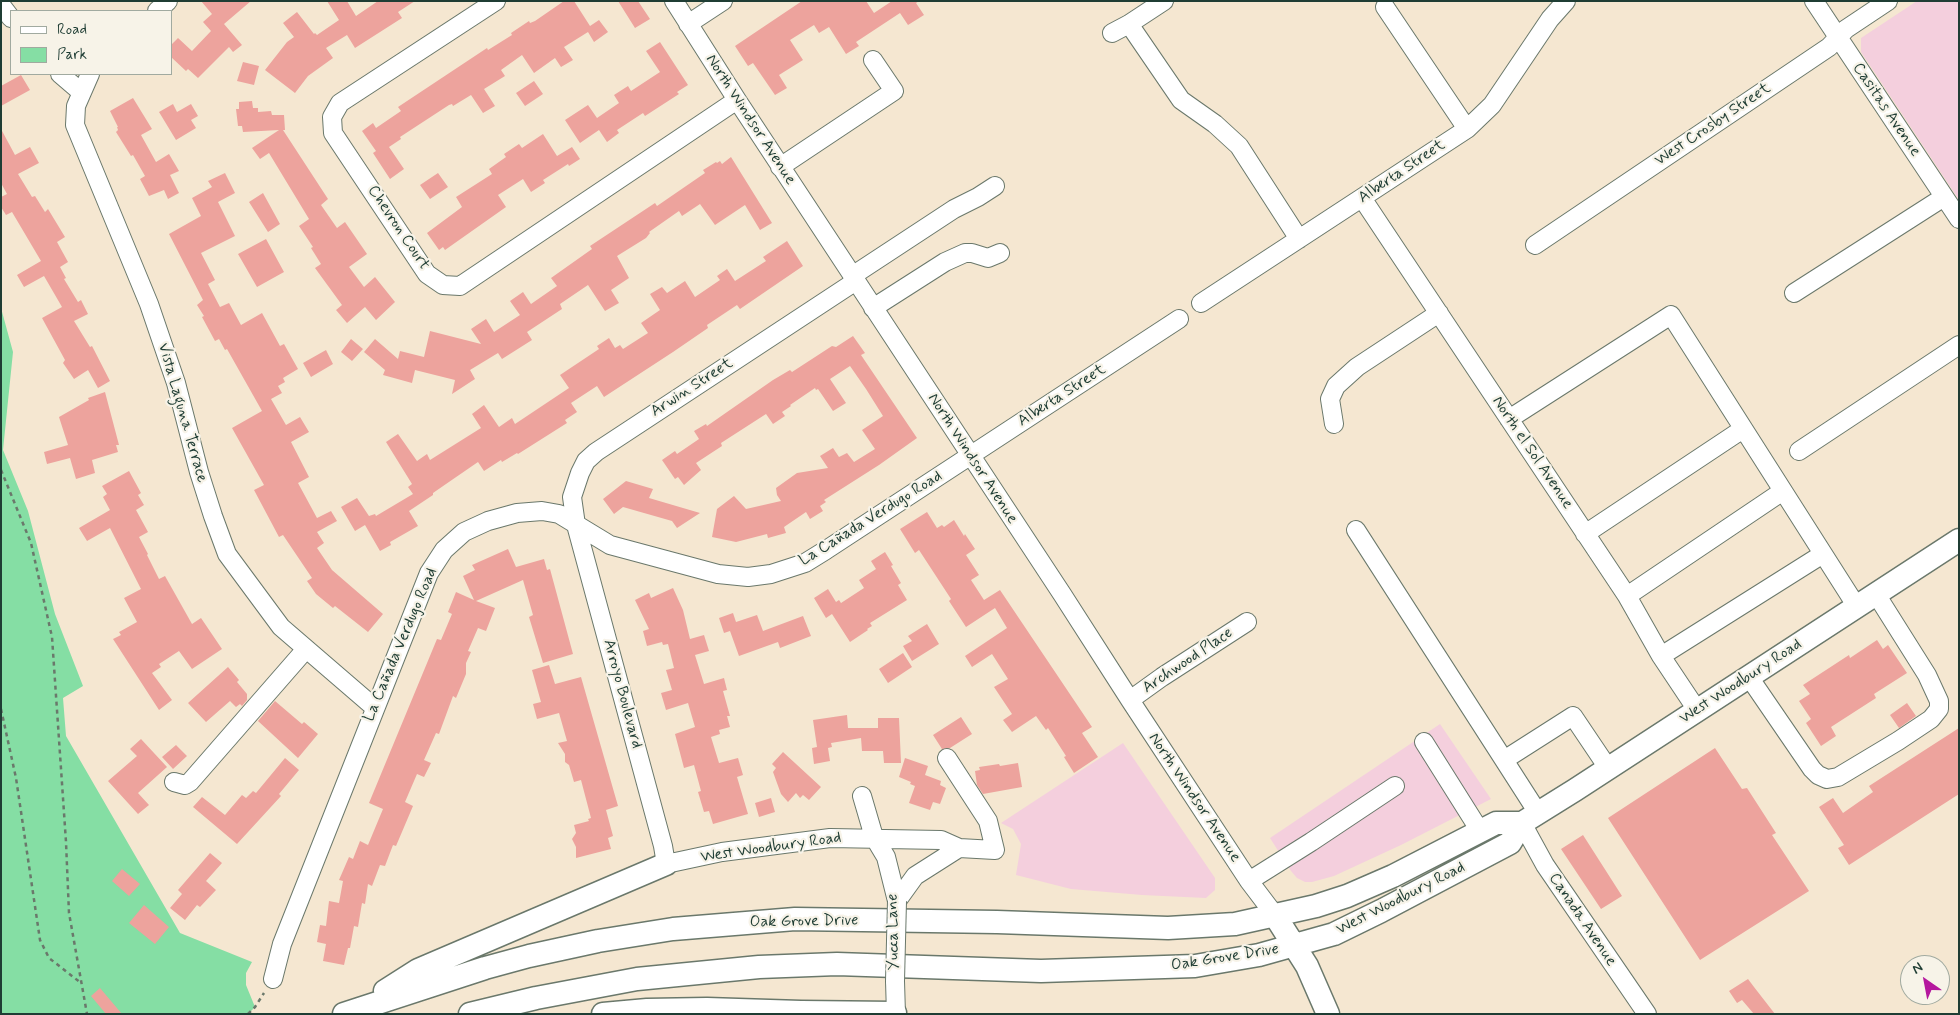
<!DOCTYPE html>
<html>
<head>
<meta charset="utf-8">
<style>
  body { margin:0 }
  #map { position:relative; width:1960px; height:1015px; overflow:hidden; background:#f5e7d1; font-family:Mynerve,sans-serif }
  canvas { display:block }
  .frame { position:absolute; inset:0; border:2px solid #1f3d34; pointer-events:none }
  .legend { position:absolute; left:10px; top:10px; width:162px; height:65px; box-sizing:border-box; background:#f7f3e8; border:1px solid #a1aaa0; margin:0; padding:6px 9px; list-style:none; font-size:15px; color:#1f3d34 }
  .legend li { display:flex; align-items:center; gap:10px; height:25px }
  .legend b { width:25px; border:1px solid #a1aaa0 }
  .north { position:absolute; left:1900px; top:955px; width:50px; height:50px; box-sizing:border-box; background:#f7f3e8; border:1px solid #a1aaa0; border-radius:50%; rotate:327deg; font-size:14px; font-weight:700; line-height:20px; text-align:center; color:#1f3d34 }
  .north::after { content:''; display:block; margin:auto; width:18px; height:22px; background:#b5179e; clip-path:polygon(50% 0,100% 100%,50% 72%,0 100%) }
</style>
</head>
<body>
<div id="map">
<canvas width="1960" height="1015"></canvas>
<div class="frame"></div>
<ul class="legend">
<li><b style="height:6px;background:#fff"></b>Road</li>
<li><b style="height:14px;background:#85dea4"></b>Park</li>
</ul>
<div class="north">N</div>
</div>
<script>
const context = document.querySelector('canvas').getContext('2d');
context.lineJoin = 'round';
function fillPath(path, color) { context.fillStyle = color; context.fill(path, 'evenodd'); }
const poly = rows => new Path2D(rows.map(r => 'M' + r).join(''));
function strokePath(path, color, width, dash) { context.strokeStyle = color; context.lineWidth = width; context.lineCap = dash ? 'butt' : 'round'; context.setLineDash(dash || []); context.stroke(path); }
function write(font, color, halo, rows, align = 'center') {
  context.font = font + ' Mynerve,sans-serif'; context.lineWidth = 4.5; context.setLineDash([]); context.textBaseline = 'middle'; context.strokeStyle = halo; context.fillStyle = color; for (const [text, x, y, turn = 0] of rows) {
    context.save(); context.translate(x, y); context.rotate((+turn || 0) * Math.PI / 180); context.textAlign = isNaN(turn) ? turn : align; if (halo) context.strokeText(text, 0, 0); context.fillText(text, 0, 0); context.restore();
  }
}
fillPath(poly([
  [1917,1,1959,1,1959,200,1861,52,1861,38],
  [1440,724,1491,799,1401,845,1334,876,1312,882,1305,882,1297,878,1291,871,1270,838],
  [1123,743,1215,878,1215,890,1206,898,1142,895,1071,889,1016,875,1021,844,1013,829,1001,823]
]), '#f4cfdd');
fillPath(poly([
  [1,308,13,352,3,450,28,511,55,614,83,686,63,698,66,736,180,933,252,962,246,973,246,985,255,1007,248,1014,1,1014]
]), '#85dea4');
fillPath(poly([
  [201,1,251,1,224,24,242,45,233,52,229,47,198,78,188,69,186,71,171,57,171,45,178,38,192,51,211,31,203,22,212,14],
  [327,1,347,1,356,16,378,1,415,1,398,12,402,18,355,48,347,35,326,48,333,58,308,76,295,93,265,70,287,42,294,37,283,23,297,12,314,34,315,33,317,35,339,20],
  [564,1,574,1,590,26,599,20,608,32,594,42,588,32,564,47,573,60,561,67,555,58,534,73,522,55,501,70,505,76,484,89,495,106,483,113,471,95,453,106,452,104,449,105,400,137,401,139,389,147,404,169,390,179,373,153,376,151,362,131,373,123,376,128,401,111,398,107,487,48,488,50,512,35,511,33,529,21,530,23,535,21],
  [618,1,638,1,650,19,635,28],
  [802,1,866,1,874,13,892,1,919,1,916,3,924,15,908,25,900,13,856,42,859,46,846,54,829,27,819,33,814,25,790,40,803,60,779,75,787,88,775,95,753,63,748,66,735,46],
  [660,42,688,85,677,92,679,94,645,116,643,113,617,130,619,133,607,142,599,130,580,143,565,120,588,105,597,118,619,103,614,95,628,86,631,91,660,72,646,51],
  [243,62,259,66,254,85,237,81],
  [21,75,30,90,1,106,1,86],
  [534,81,543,94,525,106,516,93],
  [133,98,152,129,141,135,156,162,169,154,179,171,170,175,179,193,168,199,164,190,149,196,140,179,145,176,133,155,131,156,116,132,118,130,117,127,118,127,110,111],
  [252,101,253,108,258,108,258,112,271,111,272,115,284,115,285,130,283,130,328,199,321,205,337,228,345,222,367,254,349,267,364,287,375,277,395,302,376,320,365,307,347,323,336,310,342,305,315,268,321,264,311,248,313,247,299,226,309,219,269,153,260,159,252,148,279,130,243,132,242,126,238,126,236,109,239,109,239,102],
  [173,104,177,112,191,104,198,116,191,120,196,128,176,140,159,112],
  [1,129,15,155,30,147,39,163,18,174,32,197,35,196,45,212,48,209,65,237,57,242,68,262,60,267,66,278,64,279,78,302,81,300,88,314,74,321,90,347,92,346,110,381,98,388,88,370,74,379,63,363,65,360,42,318,62,307,44,276,24,287,17,275,41,261,12,212,6,215,1,207,1,197,7,194,1,183],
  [543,134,557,156,572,147,580,159,569,166,568,164,543,180,545,183,531,192,523,179,498,195,506,207,445,250,443,247,439,250,427,233,462,207,456,197,492,174,489,169,506,157,504,154,519,144,522,148],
  [731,157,772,223,760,230,745,205,715,225,700,204,682,216,679,211,649,232,650,233,646,238,617,256,629,278,611,290,619,303,605,311,588,285,560,304,562,309,527,332,532,340,502,359,498,353,470,370,475,379,452,394,455,380,415,370,412,383,383,375,385,370,364,352,375,339,398,359,400,351,424,357,430,331,481,344,471,329,486,319,494,332,520,315,510,301,523,292,531,304,557,286,551,278,592,249,590,246,655,203,657,206,705,173,703,170,716,162,717,163,720,161,722,164],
  [225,173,235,193,218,202,235,236,201,253,215,280,208,284,220,307,229,303,241,325,262,313,280,346,284,344,298,369,283,378,285,382,278,386,282,393,271,399,286,425,300,417,309,432,291,442,309,477,298,483,317,518,331,511,337,521,317,532,324,543,317,548,332,570,383,614,368,632,335,606,333,608,316,594,307,581,312,578,283,535,279,537,254,490,264,485,232,428,262,411,227,349,225,350,219,339,215,341,202,317,204,316,197,305,203,300,169,234,201,216,192,198,212,187,208,181],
  [438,173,448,187,430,199,420,185],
  [263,193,280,224,268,232,249,202],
  [266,239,284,272,257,287,238,254],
  [787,241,803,266,740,309,737,305,707,325,708,328,673,352,604,397,597,386,571,403,577,412,565,420,567,423,518,454,517,453,502,462,501,460,484,471,478,462,446,484,433,493,433,495,409,511,418,526,390,542,391,545,380,551,365,525,355,531,341,507,357,498,369,516,375,514,376,516,413,494,408,487,412,484,386,442,398,434,417,461,427,454,430,460,481,428,472,414,484,405,499,427,512,418,515,424,569,388,560,375,599,349,597,346,609,338,615,348,620,345,623,349,648,333,641,323,660,310,650,294,662,287,667,293,685,281,695,297,720,280,717,276,727,269,735,281,766,261,763,257],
  [853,336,865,353,861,355,917,438,879,465,824,500,826,502,820,506,823,511,810,519,806,512,784,527,786,533,768,538,767,534,736,542,712,537,717,509,734,496,746,509,781,501,777,495,776,488,797,473,828,468,820,456,833,448,839,457,847,453,854,462,875,449,862,430,883,416,866,389,850,366,830,379,846,403,833,411,818,389,816,390,815,388,790,405,791,406,782,412,785,416,773,424,766,414,721,443,722,446,696,463,701,470,684,485,678,477,675,479,662,460,675,451,677,454,699,439,694,431,706,424,707,426,773,380,790,370,792,372,832,346,836,347],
  [351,339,363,349,352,361,341,352],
  [326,350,333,364,311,377,303,363],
  [105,392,119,445,116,445,118,452,92,460,95,473,76,479,70,458,47,464,44,452,68,445,59,417,89,400,88,398],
  [129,471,141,493,138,495,144,505,136,510,148,532,139,537,148,554,147,555,159,579,165,576,192,624,201,618,222,649,192,669,179,651,159,664,161,667,152,673,172,700,159,710,113,639,121,635,119,632,137,622,124,598,141,589,110,528,87,541,79,528,110,510,103,497,107,494,102,486],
  [626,481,653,489,649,498,700,513,677,528,672,521,623,507,614,514,603,499],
  [927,512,937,528,942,525,944,527,954,520,964,536,965,534,975,549,966,555,979,575,971,580,984,600,1000,590,1092,727,1082,733,1098,757,1074,773,1064,757,1066,756,1048,728,1046,730,1036,716,1012,732,1003,720,1012,714,994,687,1008,679,992,654,972,667,965,656,1007,628,995,608,966,627,949,601,951,599,919,550,915,553,900,529],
  [508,549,516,567,544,559,547,570,550,569,573,654,543,663,529,617,533,615,523,580,476,601,495,608,486,631,478,628,468,651,471,652,466,663,466,674,456,698,453,696,439,734,436,733,424,760,431,763,424,777,417,774,405,802,413,806,396,846,393,845,385,866,380,865,372,886,368,884,365,904,362,903,358,927,354,926,350,948,348,948,344,965,323,961,326,944,317,942,320,925,326,926,329,901,339,903,343,881,339,880,349,857,353,859,360,841,368,845,383,809,369,803,437,639,441,640,452,614,448,612,456,592,474,600,463,576,475,570,472,565],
  [885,552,893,565,891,566,901,583,898,585,907,600,870,623,872,626,867,629,868,630,850,642,832,614,826,618,814,598,828,589,836,602,839,600,841,603,864,588,859,580,876,569,871,561],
  [673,588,683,610,690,639,704,635,709,651,695,655,704,684,724,678,727,690,723,691,730,716,727,716,730,727,719,730,720,734,711,737,719,763,738,758,743,775,737,777,748,814,713,824,709,811,704,812,698,792,701,791,694,765,684,768,675,734,695,727,688,703,666,710,661,693,672,690,666,670,674,668,668,644,663,645,662,642,647,646,643,631,649,629,635,600,649,593,651,598],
  [733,613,736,622,757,615,763,631,803,616,811,636,780,648,778,642,739,656,730,631,724,633,719,618],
  [927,624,939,644,912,661,903,646,912,641,908,636],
  [1877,640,1883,649,1888,645,1907,673,1874,694,1876,698,1831,727,1836,736,1821,746,1806,723,1811,719,1799,701,1810,694,1803,685,1849,655,1850,658],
  [903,653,912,667,888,683,879,669],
  [549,665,555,684,581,677,618,806,606,810,613,836,608,838,611,849,576,858,576,847,572,839,576,833,574,825,589,821,588,819,591,818,581,780,574,782,569,765,565,762,565,754,558,743,567,741,559,713,537,719,533,704,541,702,532,670],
  [228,667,239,680,237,682,247,694,247,700,242,706,240,704,236,707,230,701,206,722,188,703],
  [275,701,302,724,304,722,318,734,298,758,258,721],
  [1907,703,1916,716,1899,728,1890,715],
  [847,715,848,728,878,728,878,718,899,718,901,763,884,763,883,751,862,751,861,738,831,743,832,747,828,748,830,761,814,764,812,748,817,747,813,720],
  [961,717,972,734,950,748,942,749,933,735],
  [1959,728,1959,794,1849,865,1838,848,1844,845,1819,807,1833,798,1843,813,1873,792,1869,786],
  [141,739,167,767,138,793,149,805,138,814,108,781,137,756,130,749],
  [176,745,187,756,173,769,162,757],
  [1715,748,1742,789,1747,788,1776,833,1772,835,1809,891,1700,960,1608,818],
  [783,752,821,787,809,800,803,795,800,798,796,793,788,802,781,794,773,772,776,768,772,764],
  [285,758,299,770,279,794,281,796,237,844,193,807,202,797,225,815,242,795,246,798,253,791,256,793],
  [905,758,928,766,925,775,941,781,940,785,946,788,940,804,933,802,930,810,909,803,915,786,910,784,911,782,899,777],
  [1018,763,1022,787,983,794,977,785,975,771,980,770,979,767,999,764,1000,766],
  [771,798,775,812,759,817,755,803],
  [1583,835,1622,896,1601,909,1561,849],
  [210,853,222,863,206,881,216,890,200,907,197,905,185,920,170,908,182,894,178,890],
  [122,869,140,884,129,896,112,881],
  [144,905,169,927,155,944,129,923],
  [1748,979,1754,987,1775,1014,1754,1014,1742,1000,1737,1003,1729,991],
  [100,988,122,1014,106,1014,91,996]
]), '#eda39d');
const minor = poly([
  [496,1,340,103,332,117,333,133,427,274,443,285,460,286,737,100],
  [674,1,737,100,1062,594,1130,700,1249,881,1274,914],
  [1814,1,1959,219],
  [1,5,11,18],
  [1385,7,1467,129],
  [157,11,168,1],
  [688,24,723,1],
  [1129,24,1181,100,1215,124,1239,146,1299,239],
  [1112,33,1129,24,1164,1],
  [60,74,81,92],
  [90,74,76,106,75,125,149,304,176,383,199,472,213,516,227,554,281,627,375,708],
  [780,167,894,91,873,60],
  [1362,198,1627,596,1661,656,1697,710],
  [1535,245,1829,47,1846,29,1888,1],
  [852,276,954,209,978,197,995,186],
  [856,281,596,452,586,461,580,473,572,497,576,525,663,846,666,864,722,852,830,838,941,840,959,848,995,850,988,821,947,758],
  [1794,293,1944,197],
  [1201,303,1467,129,1492,105,1550,19,1566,1],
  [873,308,945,262,965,253,972,253,988,258,1000,253],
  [1509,419,1671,315,1857,607],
  [1334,424,1330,399,1336,386,1357,367,1439,313],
  [1799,451,1959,345],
  [1356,530,1504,760],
  [1585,534,1743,429],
  [1627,596,1783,491],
  [1661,656,1823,554],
  [1749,677,1812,769,1818,775,1827,779,1838,777,1898,741,1931,719,1939,709,1939,701,1927,675,1876,594],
  [1130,700,1162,677,1247,622],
  [1424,742,1480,831],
  [174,782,185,785,190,782,306,649],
  [862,796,874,837,886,857,897,901],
  [1538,813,1504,760,1573,716,1608,768],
  [1522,823,1545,865,1647,1014],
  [1249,881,1311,842,1395,786],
  [897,901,915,876,959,848],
  [273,979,282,944,429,573,444,550,464,532,488,521,517,513,542,511,559,514,610,545,718,574,748,577,771,574,805,563,826,550,1179,319],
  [895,981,896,1014]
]);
const major = poly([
  [1274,914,1307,966,1328,1014],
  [385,991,418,970,666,864],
  [344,1014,485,968,529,956,598,941,673,929,795,919,997,922,1168,928,1235,924,1316,906,1347,896,1393,876,1496,823,1522,823],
  [470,1014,536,998,637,979,759,967,837,964,1041,971,1195,966,1259,955,1334,934,1381,911,1510,843,1522,823,1575,790,1959,540],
  [603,1014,647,1010,707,1009,801,1012,895,1013]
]);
strokePath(minor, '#6a786b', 20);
strokePath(major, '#6a786b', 25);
strokePath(poly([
  [1,470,31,543,52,637,66,842,69,913,87,1014],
  [1,709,16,778,40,940,49,958,81,983],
  [248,1014,255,1007,264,993]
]), '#6a786b', 2.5, [4, 4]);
strokePath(minor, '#fff', 18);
strokePath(major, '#fff', 22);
const minorBridge = poly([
  [895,981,897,901]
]);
strokePath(minorBridge, '#6a786b', 20, []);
strokePath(minorBridge, '#fff', 18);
write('16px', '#1f3d34', '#f7f3e8', [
  ["Casitas Avenue",1886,110,56],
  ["North Windsor Avenue",750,120,57],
  ["West Crosby Street",1713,125,-34],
  ["Alberta Street",1402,172,-34],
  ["Chevron Court",398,228,56],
  ["Arwin Street",692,388,-33],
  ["Alberta Street",1062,396,-33],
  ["Vista Laguna Terrace",182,413,74],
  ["North el Sol Avenue",1532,453,56],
  ["North Windsor Avenue",972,459,57],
  ["La Cañada Verdugo Road",871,519,-32],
  ["La Cañada Verdugo Road",401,645,-67],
  ["Archwood Place",1188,661,-34],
  ["West Woodbury Road",1741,682,-33],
  ["Arroyo Boulevard",622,694,75],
  ["North Windsor Avenue",1194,798,56],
  ["West Woodbury Road",771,848,-8],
  ["West Woodbury Road",1401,899,-27],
  ["Canada Avenue",1582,920,56],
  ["Oak Grove Drive",804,922,-1],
  ["Yucca Lane",894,932,-91],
  ["Oak Grove Drive",1225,958,-9]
]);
</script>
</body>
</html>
